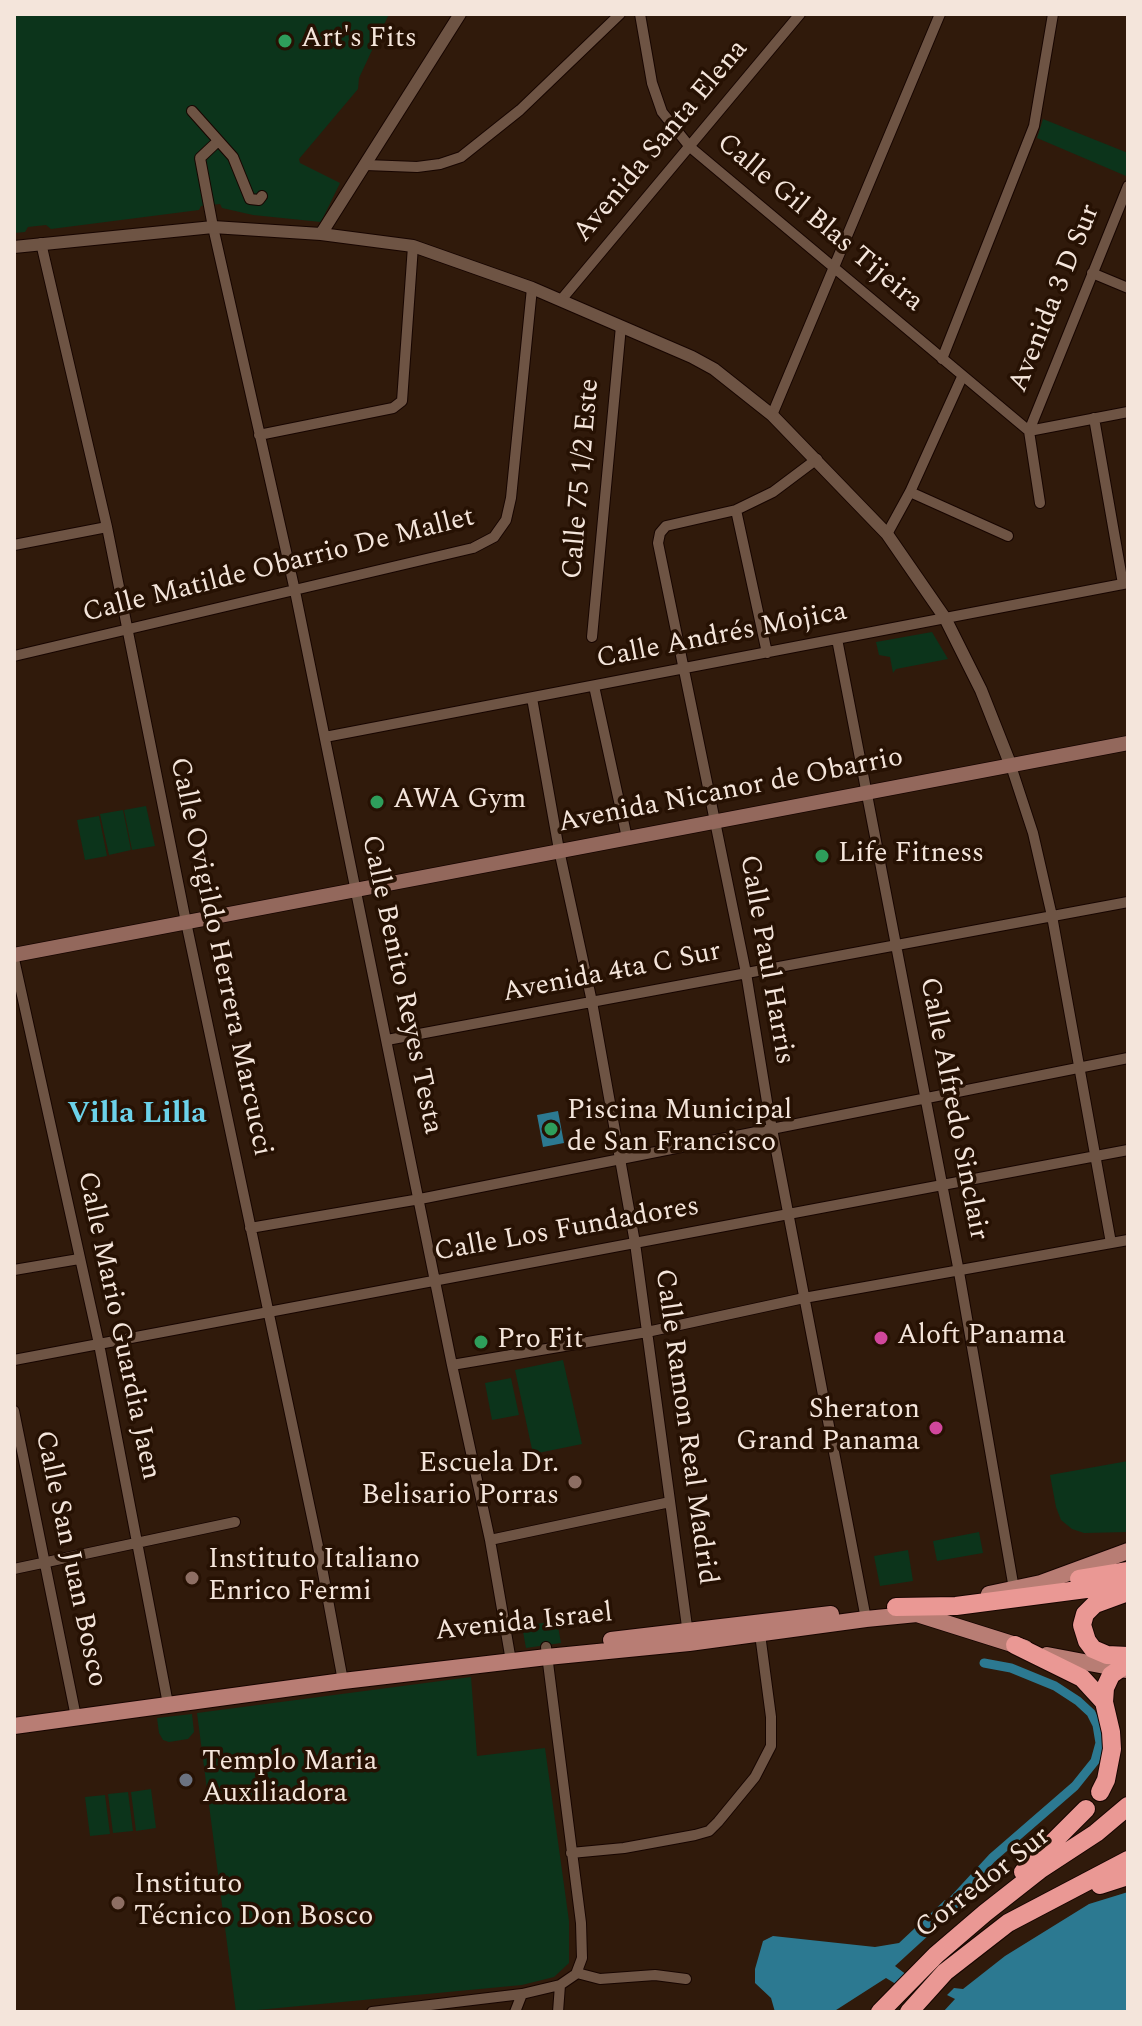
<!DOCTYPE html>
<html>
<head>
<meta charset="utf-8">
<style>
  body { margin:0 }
  #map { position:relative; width:1142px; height:2026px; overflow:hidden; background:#301a0b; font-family:Spectral,serif }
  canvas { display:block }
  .frame { position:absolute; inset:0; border:16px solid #f4e5db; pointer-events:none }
</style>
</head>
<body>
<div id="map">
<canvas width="1142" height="2026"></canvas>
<div class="frame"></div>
</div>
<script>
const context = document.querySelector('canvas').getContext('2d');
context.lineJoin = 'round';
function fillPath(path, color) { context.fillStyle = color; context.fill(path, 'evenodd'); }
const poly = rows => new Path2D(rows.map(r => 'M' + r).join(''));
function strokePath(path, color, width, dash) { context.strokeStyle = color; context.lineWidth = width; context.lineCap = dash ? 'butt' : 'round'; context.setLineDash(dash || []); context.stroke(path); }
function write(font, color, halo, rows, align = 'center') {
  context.font = font + ' Spectral,serif'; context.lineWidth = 7; context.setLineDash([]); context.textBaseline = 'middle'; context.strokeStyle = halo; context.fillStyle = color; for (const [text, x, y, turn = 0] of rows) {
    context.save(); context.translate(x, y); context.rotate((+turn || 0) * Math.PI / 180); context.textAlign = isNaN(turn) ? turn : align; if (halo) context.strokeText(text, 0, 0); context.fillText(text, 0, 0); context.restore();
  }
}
fillPath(poly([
  [14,14,389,14,359,78,358,89,299,159,300,163,340,183,321,222,253,215,222,208,220,204,201,206,199,210,51,229,46,225,28,227,25,232,14,233],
  [1043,119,1128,153,1126,176,1037,138],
  [932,632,948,659,896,669,893,673,890,657,879,655,876,642],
  [146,806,155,846,132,850,124,810],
  [123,810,131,850,109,855,100,814],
  [99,816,107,856,85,860,77,820],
  [563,1360,582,1444,533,1454,515,1370],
  [511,1378,519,1415,492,1420,485,1383],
  [1128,1461,1128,1532,1084,1533,1072,1529,1061,1520,1056,1507,1050,1475],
  [979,1532,983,1553,937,1561,933,1541],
  [908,1550,913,1581,880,1586,874,1556],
  [557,1621,561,1643,526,1648,522,1626],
  [471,1677,477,1756,545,1748,569,1921,569,1963,554,1977,522,1985,236,2012,197,1713],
  [192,1714,194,1732,188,1739,169,1742,163,1740,159,1733,157,1718],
  [151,1789,156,1828,136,1831,131,1792],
  [128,1792,133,1831,113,1833,108,1794],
  [105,1795,110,1834,90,1836,85,1797]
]), '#0c341b');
fillPath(poly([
  [558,1111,564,1143,543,1147,537,1115],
  [1128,1892,1128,2012,943,2012,955,1999,947,1995,954,1988,963,1989,1005,1956,1089,1904],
  [945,1900,965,1902,895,1966,907,1975,899,1986,886,1978,833,2012,775,2012,771,1998,755,1983,755,1969,763,1941,773,1936,875,1947,899,1943]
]), '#2c7991');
strokePath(poly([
  [946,1908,992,1858,1075,1786,1095,1761,1100,1743,1097,1725,1091,1713,1078,1701,1055,1686,1011,1668,984,1663]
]), '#2c7991', 9);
const minor = poly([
  [640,14,652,83,662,112,690,147,1029,431],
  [192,111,233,157,250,199,259,200,262,196],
  [218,141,200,158,213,227,295,591,452,1365,490,1540,511,1661],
  [366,165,417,167,440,164,461,157,520,110,620,14],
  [41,243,107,527,186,922,318,1546,343,1681],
  [1092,273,1128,288],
  [561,300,800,14],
  [942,359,1034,126,1053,14],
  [772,415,940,14],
  [1094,418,1123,584],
  [1029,431,1128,186],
  [1029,431,1128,412],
  [1029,431,1040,503],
  [259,435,393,408,402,401,413,246],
  [817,459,773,492,736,510,666,526,660,533,658,543,746,973,768,1108,866,1619],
  [910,492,1008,536],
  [736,510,767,653],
  [887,534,910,492,962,377],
  [14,545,107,527],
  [592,637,621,326],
  [837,639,959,1272,1014,1589],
  [14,656,473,548,494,537,506,520,511,498,532,288],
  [594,686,627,838],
  [532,698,559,850,592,1002,635,1243,688,1634],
  [325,737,1128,583],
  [1011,766,1033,833,1052,916,1111,1243],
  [14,959,99,1344,168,1704],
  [387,1040,1128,902],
  [250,1228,420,1199,1128,1058],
  [14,1270,79,1259],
  [14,1360,1128,1150],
  [452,1365,647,1332,804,1298,1128,1240],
  [14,1411,76,1717],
  [490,1540,670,1502],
  [14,1569,235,1522],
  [571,1853,624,1848,695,1835,709,1831,718,1822,755,1777,771,1746,771,1717,760,1634],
  [577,1973,600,1979,655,1975,686,1979],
  [372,2012,522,1994,560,1985,576,1974,582,1958,581,1923,546,1647],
  [515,2012,522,1994],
  [558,2012,560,1985]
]);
const tertiary = poly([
  [321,234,460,14],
  [14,247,213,227,321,234,413,246,532,288,692,357,714,369,772,415,887,534,945,618,981,690,1011,766]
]);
const secondary = poly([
  [14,955,1128,743]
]);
const primary = poly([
  [989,1594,1041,1583,1128,1551],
  [611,1640,831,1614],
  [1047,1655,1126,1670],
  [14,1726,343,1681,547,1657,689,1643,866,1619,917,1614,1025,1648]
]);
const motorway = poly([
  [1079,1579,1128,1571],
  [1125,1593,1095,1604,1085,1614,1082,1625,1087,1641,1093,1649,1107,1655,1128,1656],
  [896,1607,956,1606,1086,1589,1128,1586],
  [1015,1645,1082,1678,1104,1702,1111,1732,1112,1749,1106,1780,1100,1792],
  [1104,1702,1105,1688,1111,1675,1128,1663],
  [1023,1872,1086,1809],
  [1100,1885,1128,1876],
  [880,2012,936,1955,985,1913,1041,1869,1096,1833,1128,1806],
  [909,2012,945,1972,1008,1923,1128,1860]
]);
strokePath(minor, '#170500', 12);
strokePath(tertiary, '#170500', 14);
strokePath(secondary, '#170500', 16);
strokePath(primary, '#170500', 18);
strokePath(motorway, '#170500', 20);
strokePath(minor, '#6e5444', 10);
strokePath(tertiary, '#6e5444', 12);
strokePath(secondary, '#93685c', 14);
strokePath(primary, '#b87d74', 16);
strokePath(motorway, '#ea9894', 18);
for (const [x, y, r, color] of [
  [285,41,8,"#2e9e5b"],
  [377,802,8,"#2e9e5b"],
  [822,856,8,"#2e9e5b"],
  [551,1129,8,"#2e9e5b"],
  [881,1338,8,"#d1479c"],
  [481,1342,8,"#2e9e5b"],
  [936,1428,8,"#d1479c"],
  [575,1482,8,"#8d6e63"],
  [192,1578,8,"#8d6e63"],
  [186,1780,8,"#6b7280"],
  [118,1903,8,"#8d6e63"]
]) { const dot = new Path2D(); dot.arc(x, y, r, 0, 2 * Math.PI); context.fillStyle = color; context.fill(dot); strokePath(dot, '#261103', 3); }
write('28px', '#f4e5db', '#261103', [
  ["Art's Fits",301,41],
  ["AWA Gym",393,802],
  ["Life Fitness",838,856],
  ["Piscina Municipal",567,1113],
  ["de San Francisco",567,1145],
  ["Aloft Panama",897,1338],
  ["Pro Fit",497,1342],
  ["Sheraton",920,1412,"right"],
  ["Grand Panama",920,1444,"right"],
  ["Escuela Dr.",559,1466,"right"],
  ["Belisario Porras",559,1498,"right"],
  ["Instituto Italiano",208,1562],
  ["Enrico Fermi",208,1594],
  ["Templo Maria",202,1764],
  ["Auxiliadora",202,1796],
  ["Instituto",134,1887],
  ["Técnico Don Bosco",134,1919]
], 'left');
write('28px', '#f4e5db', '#261103', [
  ["Avenida Santa Elena",662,142,-50],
  ["Calle Gil Blas Tijeira",819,224,40],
  ["Avenida 3 D Sur",1056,299,-68],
  ["Calle 75 1/2 Este",583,479,-85],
  ["Calle Matilde Obarrio De Mallet",279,567,-14],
  ["Calle Andrés Mojica",722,637,-11],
  ["Avenida Nicanor de Obarrio",731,792,-11],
  ["Calle Ovigildo Herrera Marcucci",219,957,78],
  ["Calle Paul Harris",765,960,80],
  ["Avenida 4ta C Sur",612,974,-11],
  ["Calle Benito Reyes Testa",400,985,78],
  ["Calle Alfredo Sinclair",952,1109,79],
  ["Calle Los Fundadores",567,1231,-10],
  ["Calle Mario Guardia Jaen",117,1326,78],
  ["Calle Ramon Real Madrid",684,1427,82],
  ["Calle San Juan Bosco",69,1559,78],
  ["Avenida Israel",524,1624,-6],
  ["Corredor Sur",984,1884,-38]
]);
write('bold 30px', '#6cd2e9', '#261103', [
  ["Villa Lilla",137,1116]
]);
</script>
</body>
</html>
